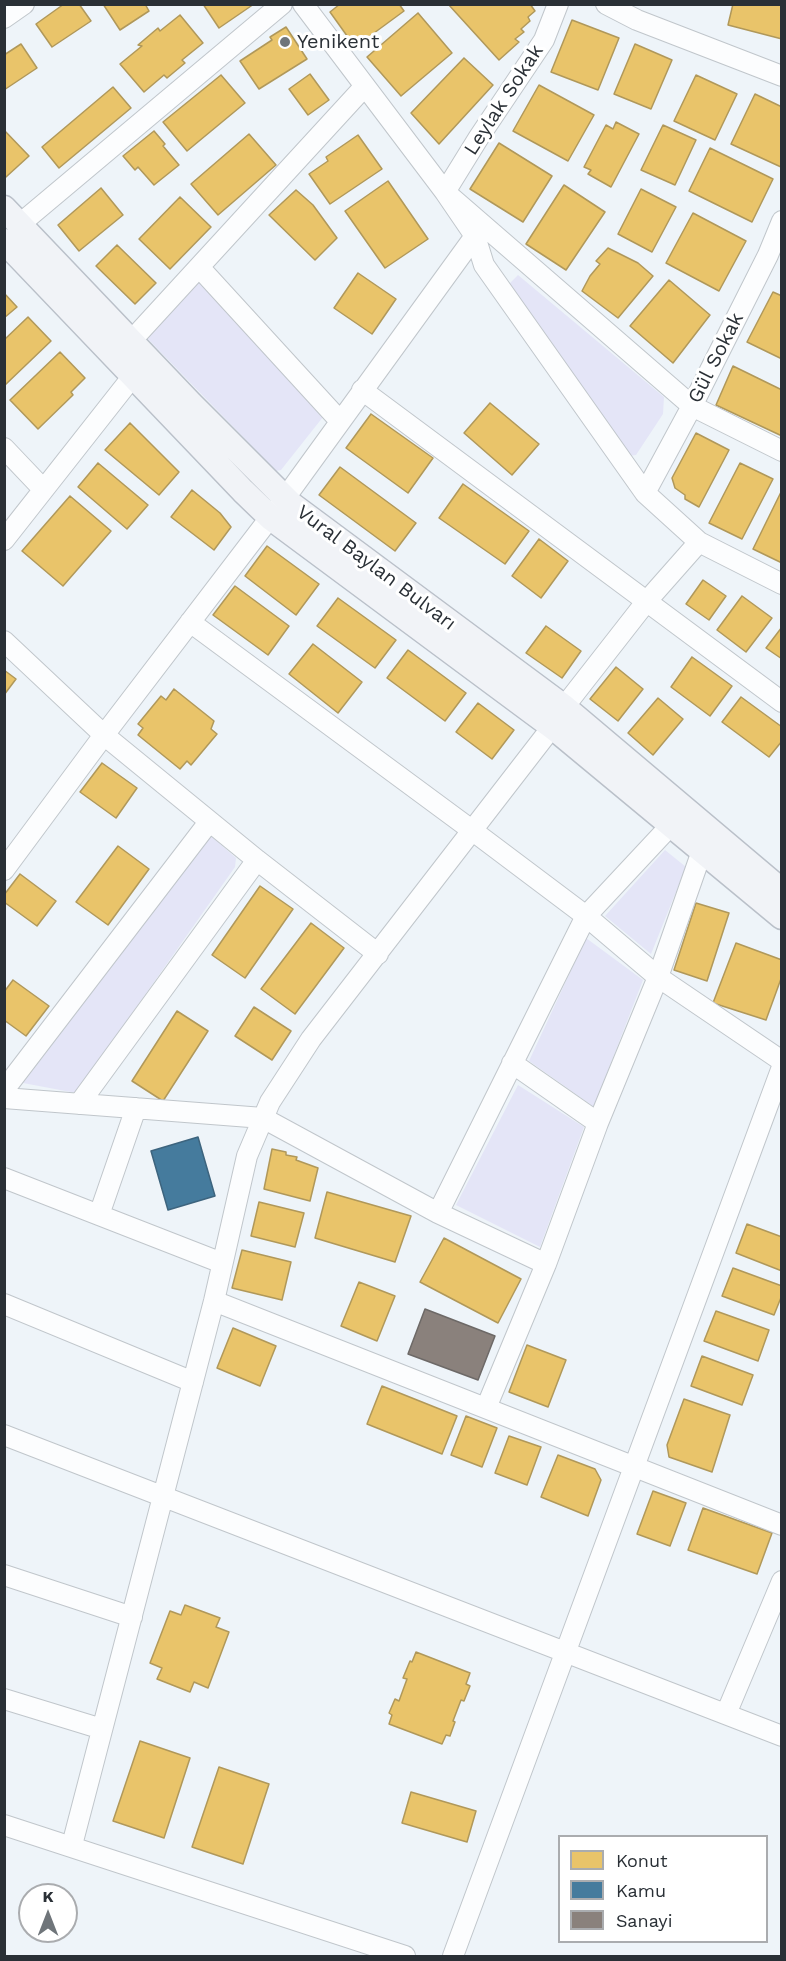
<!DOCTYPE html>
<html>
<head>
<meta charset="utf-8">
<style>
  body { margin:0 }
  #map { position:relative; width:786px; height:1961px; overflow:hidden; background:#eef4f9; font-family:"Work Sans",sans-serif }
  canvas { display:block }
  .frame { position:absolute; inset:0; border:6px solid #2a3036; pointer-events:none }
  .legend { position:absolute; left:558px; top:1835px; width:210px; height:108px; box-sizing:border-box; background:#fff; border:2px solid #aaacaf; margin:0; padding:8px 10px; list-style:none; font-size:18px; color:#2a3036 }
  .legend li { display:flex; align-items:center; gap:12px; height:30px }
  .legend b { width:30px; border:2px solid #aaacaf }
  .north { position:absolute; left:18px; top:1883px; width:60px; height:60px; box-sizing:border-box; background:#fff; border:2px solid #aaacaf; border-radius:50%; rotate:0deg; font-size:16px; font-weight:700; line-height:24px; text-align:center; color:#2a3036 }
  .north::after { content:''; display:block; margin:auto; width:21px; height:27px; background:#6f757a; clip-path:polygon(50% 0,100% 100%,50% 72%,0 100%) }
</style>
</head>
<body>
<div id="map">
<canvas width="786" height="1961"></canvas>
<div class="frame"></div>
<ul class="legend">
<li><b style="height:16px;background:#e9c46a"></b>Konut</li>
<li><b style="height:16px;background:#457b9d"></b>Kamu</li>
<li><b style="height:16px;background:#8a817c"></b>Sanayi</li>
</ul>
<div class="north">K</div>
</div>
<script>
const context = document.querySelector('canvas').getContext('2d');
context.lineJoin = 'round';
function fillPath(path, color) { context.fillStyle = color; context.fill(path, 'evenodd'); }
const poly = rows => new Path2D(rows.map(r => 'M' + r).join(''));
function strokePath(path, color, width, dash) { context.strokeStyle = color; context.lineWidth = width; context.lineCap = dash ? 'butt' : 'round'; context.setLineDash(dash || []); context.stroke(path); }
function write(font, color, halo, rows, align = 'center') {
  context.font = font + ' "Work Sans",sans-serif'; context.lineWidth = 6; context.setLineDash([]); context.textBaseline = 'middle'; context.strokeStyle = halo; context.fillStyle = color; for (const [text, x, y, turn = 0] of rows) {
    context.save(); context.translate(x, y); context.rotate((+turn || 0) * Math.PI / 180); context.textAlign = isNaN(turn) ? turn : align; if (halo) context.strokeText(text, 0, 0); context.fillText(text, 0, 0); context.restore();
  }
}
fillPath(poly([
  [518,275,664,397,663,414,636,455,629,456,619,439,509,284],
  [198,280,323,409,323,417,281,470,276,471,145,336],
  [211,836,236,858,235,867,76,1093,23,1083],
  [665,850,686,867,651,954,605,916],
  [586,938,643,980,594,1107,529,1061],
  [518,1085,584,1127,540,1247,456,1205]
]), '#e4e5f7');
const homes = poly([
  [64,4,79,4,91,21,52,47,36,24,64,4],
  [103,4,145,4,149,11,120,30,103,4],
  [203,4,254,4,219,28,203,4],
  [340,4,399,4,404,11,355,47,330,12,340,4],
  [448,4,530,4,535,11,528,17,530,21,521,29,524,32,515,39,519,42,499,60,448,4],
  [733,4,782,4,782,39,728,25,733,4],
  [418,13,452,53,401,96,367,57,418,13],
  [180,15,203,43,182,60,185,63,167,78,164,75,144,92,120,64,142,46,138,45,158,28,160,31,180,15],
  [572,20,619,38,598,90,551,72,572,20],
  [286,27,307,59,259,89,240,61,272,40,270,37,286,27],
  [21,44,37,68,4,90,4,55,21,44],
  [635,44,672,60,651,109,614,94,635,44],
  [464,58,493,85,439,144,411,113,464,58],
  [310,74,329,100,308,115,289,89,310,74],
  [221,75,245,103,187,151,163,122,221,75],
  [696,75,737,94,715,140,674,121,696,75],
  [539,85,594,115,568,161,513,131,539,85],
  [113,87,131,108,59,168,42,147,113,87],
  [755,94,782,107,781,167,731,144,755,94],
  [616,122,639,134,611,187,588,174,591,170,584,167,606,125,613,129,616,122],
  [663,125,696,140,675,185,641,170,663,125],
  [4,130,29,156,6,177,4,175,4,130],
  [154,131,165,144,163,146,179,165,154,185,138,167,135,170,123,156,154,131],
  [249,134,276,165,218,215,191,184,249,134],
  [358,135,382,169,330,204,309,174,328,161,326,157,358,135],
  [499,143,552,176,523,222,470,189,499,143],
  [710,148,773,179,752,222,689,191,710,148],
  [388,181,428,239,385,268,345,211,388,181],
  [564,185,605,212,566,270,526,244,564,185],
  [101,188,123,215,79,251,58,225,101,188],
  [641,189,676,207,652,252,618,234,641,189],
  [296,190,313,205,337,238,315,260,269,215,296,190],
  [180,197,211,227,170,269,139,239,180,197],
  [693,213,746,241,719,291,666,263,693,213],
  [117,245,156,283,135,304,96,266,117,245],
  [608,248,638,263,653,276,618,318,582,291,590,276,600,264,596,261,608,248],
  [358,273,396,299,372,334,334,308,358,273],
  [669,280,710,315,673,363,630,326,669,280],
  [773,292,782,296,782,359,747,342,773,292],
  [4,293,17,307,4,318,4,293],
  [28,317,51,341,4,386,4,340,28,317],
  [60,352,85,378,71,392,73,395,38,429,10,400,60,352],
  [733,366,782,390,782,436,716,405,733,366],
  [490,403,539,444,512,475,464,433,490,403],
  [371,414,433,458,408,493,346,448,371,414],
  [130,423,179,472,159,495,105,450,130,423],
  [696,433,729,450,699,507,685,499,685,495,675,488,672,478,696,433],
  [98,463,148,505,127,529,78,487,98,463],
  [740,463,773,479,742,539,709,523,740,463],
  [340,467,416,523,395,551,319,495,340,467],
  [463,484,529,531,505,564,439,518,463,484],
  [192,490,220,513,231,527,214,550,171,517,192,490],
  [782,490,782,563,753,549,782,490],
  [70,496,111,531,63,586,22,551,70,496],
  [539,539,568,561,541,598,512,576,539,539],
  [267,546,319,584,296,615,245,576,267,546],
  [703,580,726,596,709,620,686,604,703,580],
  [235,586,289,626,268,655,213,615,235,586],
  [742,596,772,618,746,652,717,630,742,596],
  [338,598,396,640,375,668,317,626,338,598],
  [546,626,581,651,562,678,526,653,546,626],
  [782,627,782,659,766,648,782,627],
  [313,644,362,682,338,713,289,674,313,644],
  [408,650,466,693,445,721,387,678,408,650],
  [692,657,732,686,710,716,671,687,692,657],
  [616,667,643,689,618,721,590,699,616,667],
  [4,670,16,679,4,695,4,670],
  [174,689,214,721,211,729,217,734,191,765,187,761,180,769,138,735,143,728,138,724,161,696,166,700,174,689],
  [741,697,782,727,782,741,769,757,722,722,741,697],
  [658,698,683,719,653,755,628,733,658,698],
  [478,703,514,730,492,759,456,732,478,703],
  [102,763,137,788,116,818,80,792,102,763],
  [118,846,149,869,108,925,76,902,118,846],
  [20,874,56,901,37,926,4,902,4,895,20,874],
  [260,886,293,909,245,978,212,955,260,886],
  [696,903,729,913,707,981,674,970,696,903],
  [311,923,344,948,295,1014,261,989,311,923],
  [736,943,782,960,782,976,766,1020,713,1003,736,943],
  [13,980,49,1006,26,1036,4,1020,4,992,13,980],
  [254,1007,291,1031,272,1060,235,1036,254,1007],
  [177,1011,208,1031,163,1101,132,1081,177,1011],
  [272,1149,286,1152,286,1155,297,1157,296,1160,318,1168,310,1201,264,1189,272,1149],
  [327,1192,411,1216,395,1262,315,1238,327,1192],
  [259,1202,304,1213,295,1247,251,1236,259,1202],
  [747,1224,782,1237,782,1271,736,1253,747,1224],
  [444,1238,521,1279,498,1323,420,1282,444,1238],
  [242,1250,291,1262,282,1300,232,1288,242,1250],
  [733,1268,782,1286,782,1295,774,1315,722,1296,733,1268],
  [359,1282,395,1296,377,1341,341,1326,359,1282],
  [716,1311,769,1330,758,1361,704,1341,716,1311],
  [233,1328,276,1346,260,1386,217,1368,233,1328],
  [527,1345,566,1360,548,1407,509,1392,527,1345],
  [702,1356,753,1375,742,1405,691,1386,702,1356],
  [382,1386,457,1416,442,1454,367,1424,382,1386],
  [684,1399,730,1415,712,1472,669,1457,667,1445,684,1399],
  [466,1416,497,1428,482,1467,451,1455,466,1416],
  [509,1436,541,1447,527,1485,495,1473,509,1436],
  [558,1455,595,1469,601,1480,588,1516,541,1497,558,1455],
  [653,1491,686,1503,670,1546,637,1534,653,1491],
  [703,1508,772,1533,757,1574,688,1550,703,1508],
  [185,1605,220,1618,216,1627,229,1632,208,1688,194,1682,190,1692,157,1679,162,1668,150,1663,170,1611,181,1615,185,1605],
  [416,1652,470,1673,466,1684,470,1686,464,1701,461,1700,453,1721,455,1722,450,1736,446,1735,442,1744,389,1724,392,1715,389,1713,395,1699,399,1701,407,1679,403,1678,410,1661,412,1662,416,1652],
  [140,1741,190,1758,164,1838,113,1821,140,1741],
  [219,1767,269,1784,243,1864,192,1847,219,1767],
  [411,1792,476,1811,467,1842,402,1823,411,1792]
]);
fillPath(homes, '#e9c46a');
strokePath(homes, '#b0985a', 1.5);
const public = poly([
  [198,1137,215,1196,168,1210,151,1151,198,1137]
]);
fillPath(public, '#457b9d');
strokePath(public, '#3d647e', 1.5);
const industry = poly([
  [425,1309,495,1336,478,1380,408,1354,425,1309]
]);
fillPath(industry, '#8a817c');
strokePath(industry, '#6d6967', 1.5);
const minor = poly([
  [303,4,445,192,692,406,782,451],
  [558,4,544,40,479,137,445,192,475,236,484,265,645,493,699,542,782,584],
  [606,4,637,20,782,76],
  [4,18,24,4],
  [20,224,282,4],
  [199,267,340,421],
  [131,341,365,86],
  [362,390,782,702],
  [4,448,43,489],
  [645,493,692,406,768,255,782,221],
  [4,540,133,376],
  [190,622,473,831,586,916,658,977,782,1061],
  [4,641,104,735,257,860,378,954],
  [564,707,646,602,699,542],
  [4,870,104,735,285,498,475,236],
  [512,1063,598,1123],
  [4,1090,209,822],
  [4,1098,263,1118,438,1213,546,1264],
  [79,1104,257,860],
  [4,1178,222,1263],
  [438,1213,586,916,671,825],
  [99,1215,136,1108],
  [214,1301,782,1525],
  [4,1304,193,1382],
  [486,1408,546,1264,598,1123,658,977,702,851],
  [4,1435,782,1736],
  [4,1575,132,1617],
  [4,1699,102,1729],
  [726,1714,782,1581],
  [4,1825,405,1956],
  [72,1845,214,1301,247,1156,270,1102,311,1039,552,727],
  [453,1956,782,1067]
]);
const major = poly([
  [4,208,191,404,292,505,564,707,782,891],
  [4,241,243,491,271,518,554,728,782,917]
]);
strokePath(minor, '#c0c6cb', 22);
strokePath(major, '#bac0c9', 27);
strokePath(minor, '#fcfdfe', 20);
strokePath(major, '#f1f3f7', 24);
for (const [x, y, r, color] of [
  [285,42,6,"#6f757a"]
]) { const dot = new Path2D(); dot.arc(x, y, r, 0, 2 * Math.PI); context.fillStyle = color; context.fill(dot); strokePath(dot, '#fff', 2); }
write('20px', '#2a3036', '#fff', [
  ["Yenikent",297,42]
], 'left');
write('20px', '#2a3036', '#fff', [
  ["Leylak Sokak",504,100,-57],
  ["Gül Sokak",716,358,-63],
  ["Vural Baylan Bulvarı",376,568,37]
]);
</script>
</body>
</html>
